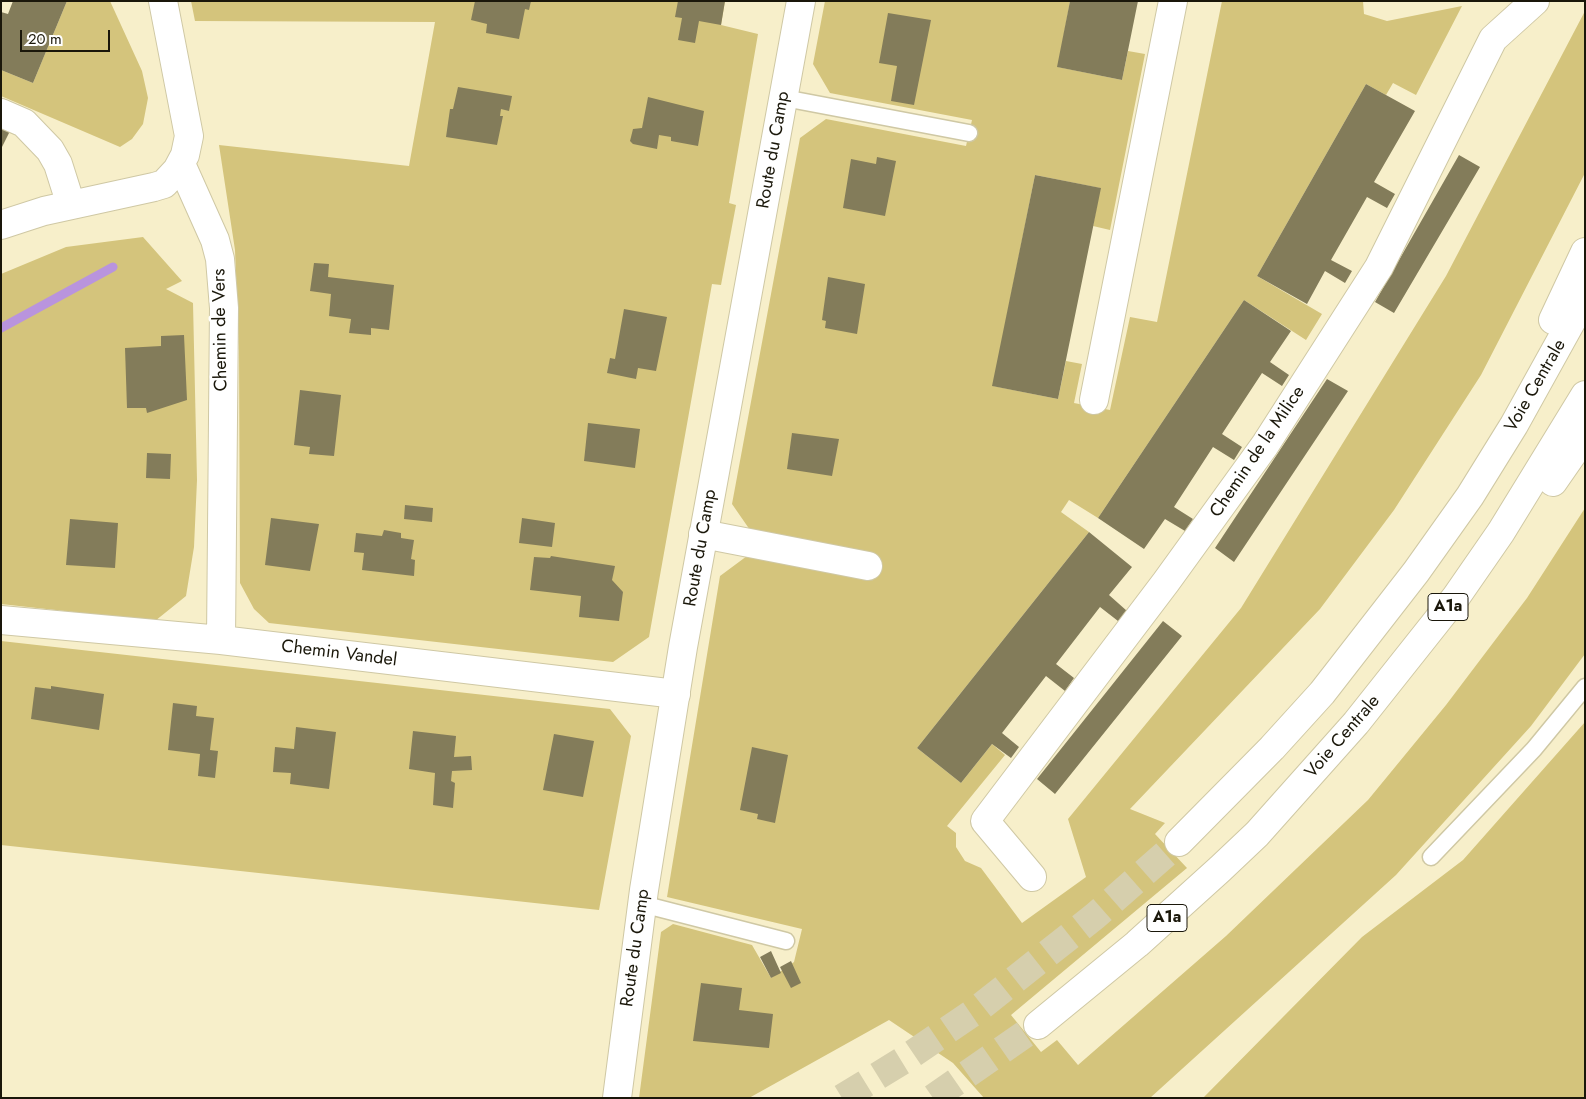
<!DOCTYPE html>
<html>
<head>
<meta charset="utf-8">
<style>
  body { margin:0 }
  #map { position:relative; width:1586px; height:1099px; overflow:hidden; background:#f7efca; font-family:Jost,sans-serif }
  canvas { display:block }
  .frame { position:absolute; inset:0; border:2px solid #1a170a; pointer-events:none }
  .scale { position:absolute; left:20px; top:30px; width:90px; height:22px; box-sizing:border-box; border:2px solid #1a170a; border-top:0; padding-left:6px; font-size:15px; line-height:18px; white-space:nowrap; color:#1a170a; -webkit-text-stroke:4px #fff; paint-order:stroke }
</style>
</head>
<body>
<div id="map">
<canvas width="1586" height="1099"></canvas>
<div class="frame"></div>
<div class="scale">20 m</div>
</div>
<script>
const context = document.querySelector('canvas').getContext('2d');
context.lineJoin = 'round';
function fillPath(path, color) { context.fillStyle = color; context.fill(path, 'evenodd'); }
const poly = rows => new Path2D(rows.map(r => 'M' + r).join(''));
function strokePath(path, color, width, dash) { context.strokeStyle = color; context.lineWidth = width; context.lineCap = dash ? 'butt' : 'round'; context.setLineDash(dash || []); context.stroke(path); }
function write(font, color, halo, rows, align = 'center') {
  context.font = font + ' Jost,sans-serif'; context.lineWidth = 5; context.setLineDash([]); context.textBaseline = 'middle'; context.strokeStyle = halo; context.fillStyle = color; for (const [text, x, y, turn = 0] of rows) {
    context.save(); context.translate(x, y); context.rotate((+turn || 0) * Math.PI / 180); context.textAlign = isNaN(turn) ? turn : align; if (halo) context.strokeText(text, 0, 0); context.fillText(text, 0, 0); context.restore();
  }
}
fillPath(poly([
  [67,1,110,1,142,71,148,98,143,124,132,139,120,147,1,96,1,70,33,83],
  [191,1,725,1,721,25,758,34,729,203,736,205,721,285,712,284,649,637,613,662,269,623,254,609,240,583,239,351,235,250,219,145,409,166,435,22,195,21],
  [825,1,1070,1,1058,67,1122,80,1128,51,1145,54,1110,230,1093,226,1100,188,1035,175,993,386,1058,399,1066,361,1082,364,1074,403,1110,410,1130,317,1157,322,1222,1,1363,1,1364,14,1387,21,1462,6,1416,95,1393,83,1386,95,1366,84,1257,276,1322,314,1306,340,1244,300,1098,518,1069,500,1061,512,1089,532,917,748,961,783,992,744,1005,755,947,826,956,833,956,847,965,861,981,868,1022,923,1086,877,1068,819,1241,608,1446,276,1585,11,1585,173,1481,375,1394,510,1320,609,1130,809,1165,823,1155,834,1187,868,1011,1015,1041,1052,1057,1040,1078,1065,1226,936,1368,800,1446,705,1527,598,1585,508,1585,654,1531,726,1396,875,1150,1098,984,1098,953,1063,889,1020,749,1098,639,1098,661,932,673,924,752,945,771,978,794,962,802,929,667,897,720,576,747,556,866,579,750,530,732,504,800,138,826,119,966,146,972,120,830,93,813,64],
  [143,237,182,281,166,289,193,303,197,480,194,547,186,596,155,621,1,604,1,274,66,247],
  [1,641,610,709,631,736,599,910,1,845],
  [1585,722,1585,1098,1203,1098,1362,937,1463,860]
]), '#d4c47c');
strokePath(poly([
  [1,328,113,267]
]), '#b994dd', 9);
fillPath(poly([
  [13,1,67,1,33,83,1,70,1,12,8,14],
  [475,1,531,1,529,10,525,9,519,39,486,33,487,24,471,20],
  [678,1,725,1,721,25,699,21,695,43,678,40,682,18,675,17],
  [1070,1,1138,1,1122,80,1057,67],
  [888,13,931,20,914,105,891,101,897,66,879,63],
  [1366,84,1415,111,1374,182,1395,194,1387,208,1367,197,1331,260,1352,271,1345,283,1325,271,1307,304,1257,276],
  [458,87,512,96,509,111,501,109,500,116,503,116,497,145,446,137,450,109,453,109],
  [648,97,704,111,698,146,671,141,671,137,659,135,657,149,633,144,630,141,633,129,642,128],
  [1,125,11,129,1,149],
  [1459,155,1480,167,1394,313,1375,302],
  [877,157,896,161,885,216,843,208,851,159,876,164],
  [1035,175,1101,188,1058,399,992,386],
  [314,263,329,264,328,277,394,285,389,330,371,328,371,335,349,333,351,319,329,316,331,294,310,291],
  [828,277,865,284,857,334,825,328,826,321,822,320],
  [1244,300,1291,331,1270,362,1289,375,1282,386,1262,373,1222,434,1242,447,1234,460,1213,447,1174,507,1193,519,1185,531,1165,519,1144,549,1098,518],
  [624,309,667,317,656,371,638,368,636,379,607,373,610,358,615,359],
  [184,335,187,400,147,413,146,408,127,408,125,348,161,346,161,336],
  [1327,379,1348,391,1234,562,1215,548],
  [300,390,341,395,334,456,309,454,310,447,294,445],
  [588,423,640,429,635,468,584,461],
  [792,433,839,439,832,476,787,469],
  [147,453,171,454,170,479,146,478],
  [405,505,433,508,432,522,404,519],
  [271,518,319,524,310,571,265,565],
  [522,518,555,523,552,547,519,543],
  [70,519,118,523,115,568,66,565],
  [384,530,401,533,401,538,414,540,411,559,415,560,414,576,362,570,364,553,354,552,356,533,382,536],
  [1089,532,1132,567,1109,595,1127,611,1118,621,1100,607,1056,664,1074,678,1065,691,1046,676,1002,733,1019,747,1011,758,992,744,961,783,917,748],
  [551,556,615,566,612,580,623,592,619,621,579,617,581,596,530,590,534,557,550,558],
  [1163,621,1182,636,1055,794,1037,779],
  [51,686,104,694,99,730,31,719,35,687,51,689],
  [173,703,197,706,196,716,214,718,210,750,218,751,215,778,198,776,200,754,168,750],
  [296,727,336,732,329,789,290,784,291,773,273,772,275,747,294,749],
  [413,731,456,736,454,757,471,756,472,770,452,771,451,781,455,783,453,808,433,805,435,773,409,769],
  [554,734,594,741,583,797,543,790],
  [752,747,788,755,775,823,757,819,758,814,740,810],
  [771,951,781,973,771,978,760,957],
  [791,961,801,983,791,988,780,967],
  [701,983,742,988,739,1010,773,1014,769,1048,693,1041]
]), '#837c5a');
strokePath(poly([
  [842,1098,902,1061,974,1012,1095,916,1179,842],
  [933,1098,1038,1025]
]), '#d6cfad', 28, [28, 14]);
const lane = poly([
  [784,98,969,133],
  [1431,857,1534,749,1585,687],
  [642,904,786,941]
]);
const street = poly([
  [1,113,24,123,50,150,58,164,71,205],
  [181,164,215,240,220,259,224,308,221,640],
  [1,225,44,211,154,187,164,184,177,170,185,155,189,136,163,1],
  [1094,400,1173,1],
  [703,534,868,566],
  [1,620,221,640,676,694],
  [1032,877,985,821,1166,582,1265,445,1379,267,1493,39,1535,1]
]);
const secondary = poly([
  [617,1098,644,890,683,647,801,1]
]);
const highway = poly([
  [1553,320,1585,252],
  [1553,482,1585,436],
  [1179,842,1272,748,1322,693,1416,572,1470,496,1514,425,1585,297],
  [1038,1025,1137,944,1220,869,1257,834,1356,723,1456,597,1501,532,1585,395]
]);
strokePath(lane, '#cfc8a4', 19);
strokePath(street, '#cfc8a4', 30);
strokePath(secondary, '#cfc8a4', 30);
strokePath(highway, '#cfc8a4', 30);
strokePath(lane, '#fff', 16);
strokePath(street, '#fff', 28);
strokePath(secondary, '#fff', 28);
strokePath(highway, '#fff', 28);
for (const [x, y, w] of [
  [1448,607,40],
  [1167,918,40]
]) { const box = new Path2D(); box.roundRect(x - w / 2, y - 13.5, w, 27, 4); context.fillStyle = '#fff'; context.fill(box); strokePath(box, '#1a170a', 1); }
write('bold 16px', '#1a170a', null, [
  ["A1a",1448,607],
  ["A1a",1167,918]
]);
write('18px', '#1a170a', '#fff', [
  ["Route du Camp",774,150,-80],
  ["Chemin de Vers",221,330,-91],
  ["Voie Centrale",1536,386,-60],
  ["Chemin de la Milice",1258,452,-56],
  ["Route du Camp",701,548,-80],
  ["Chemin Vandel",339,654,7],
  ["Voie Centrale",1343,737,-49],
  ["Route du Camp",636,948,-82]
]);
</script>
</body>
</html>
